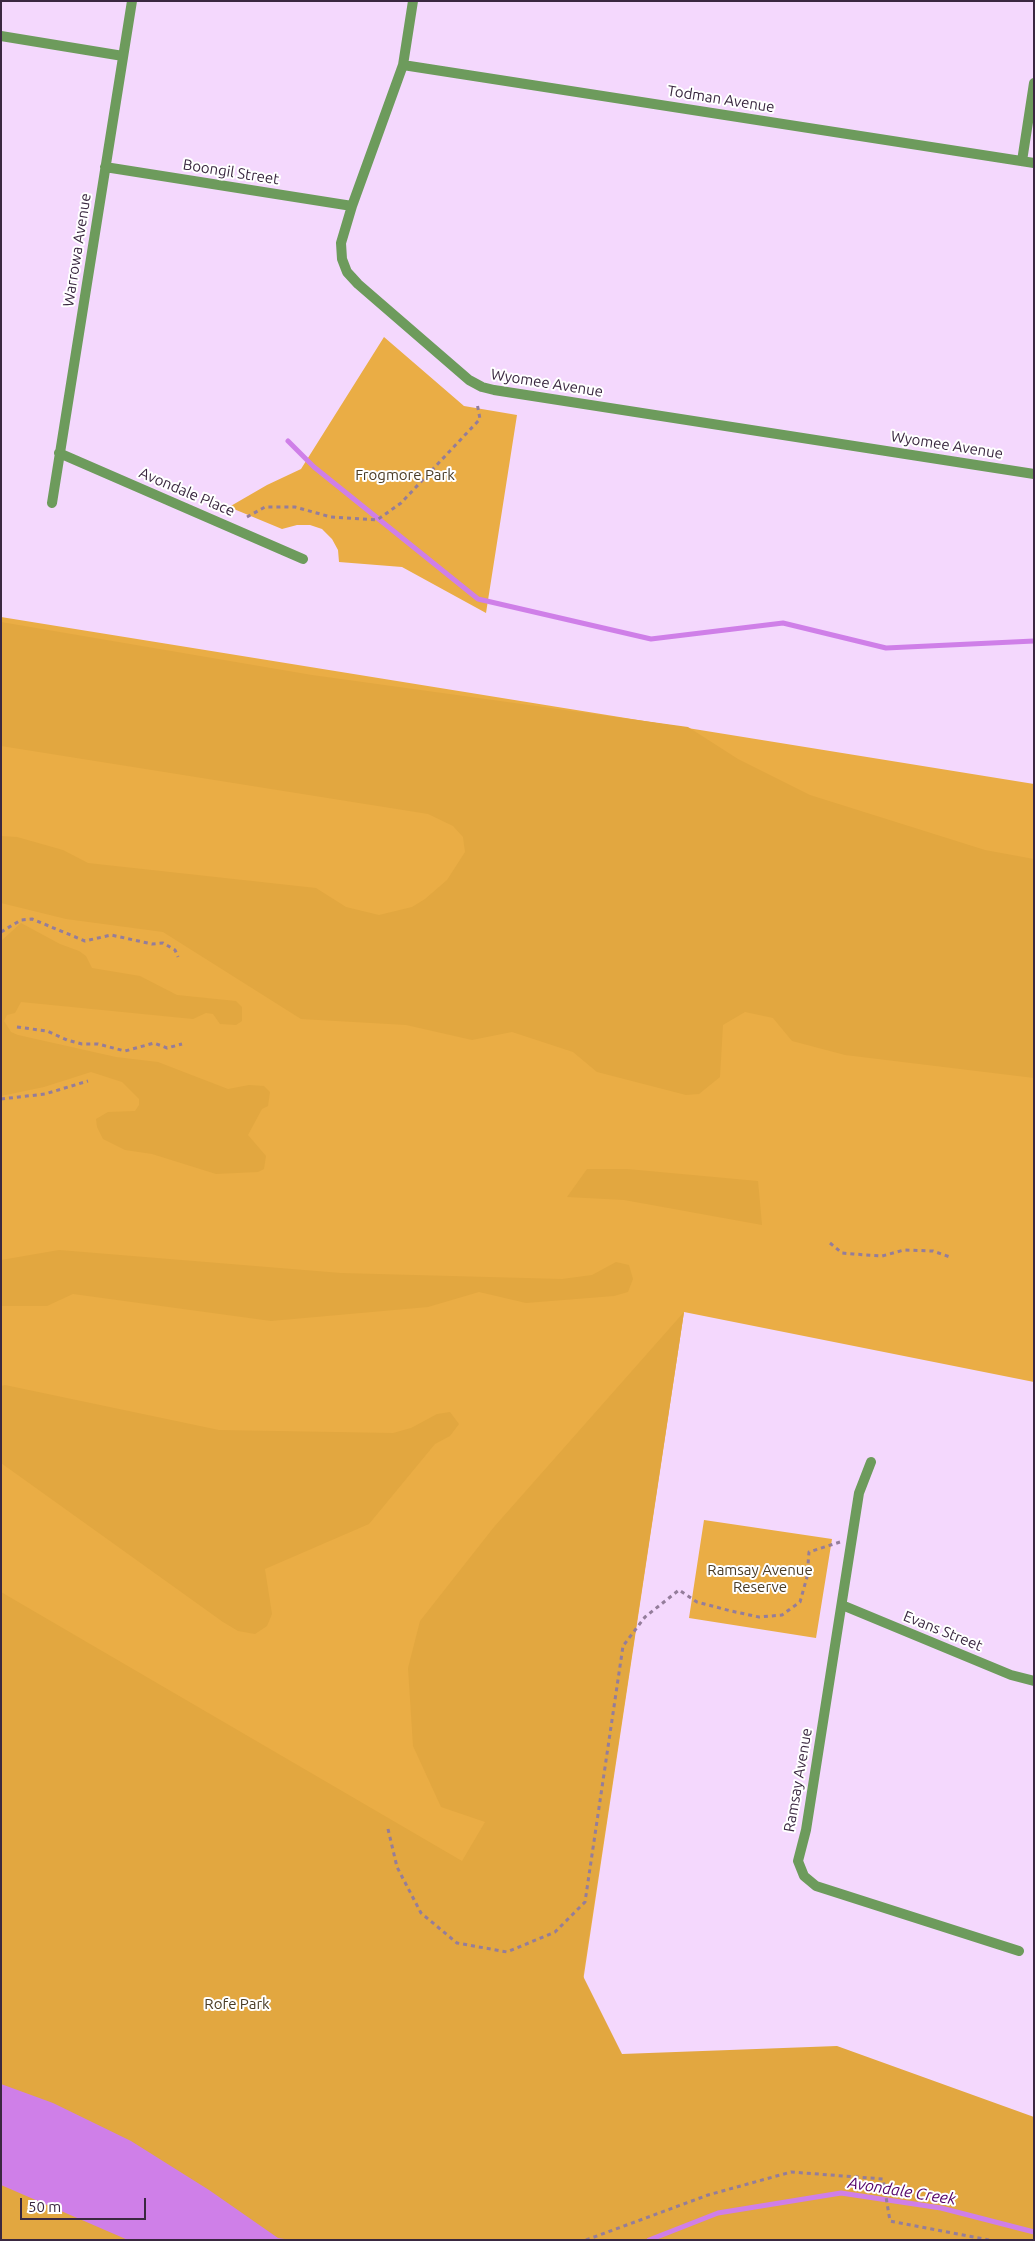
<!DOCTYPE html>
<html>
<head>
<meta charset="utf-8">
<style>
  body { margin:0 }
  #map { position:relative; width:1035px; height:2241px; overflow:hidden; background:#f4d8fd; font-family:Ubuntu,sans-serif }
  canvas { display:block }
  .frame { position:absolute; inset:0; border:2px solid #3a2840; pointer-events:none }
  .scale { position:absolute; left:20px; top:2198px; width:126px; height:22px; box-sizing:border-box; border:2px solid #3a2840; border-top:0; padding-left:6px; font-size:15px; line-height:18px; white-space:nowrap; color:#3a2840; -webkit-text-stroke:4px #fff; paint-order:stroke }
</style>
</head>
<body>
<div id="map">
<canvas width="1035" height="2241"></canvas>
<div class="frame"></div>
<div class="scale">50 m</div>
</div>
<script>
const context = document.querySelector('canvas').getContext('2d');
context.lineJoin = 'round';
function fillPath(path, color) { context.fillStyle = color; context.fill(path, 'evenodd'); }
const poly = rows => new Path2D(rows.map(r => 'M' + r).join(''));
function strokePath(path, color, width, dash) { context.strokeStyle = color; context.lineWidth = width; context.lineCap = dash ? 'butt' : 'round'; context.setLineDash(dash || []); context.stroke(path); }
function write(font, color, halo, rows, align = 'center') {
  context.font = font + ' Ubuntu,sans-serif'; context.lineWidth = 4; context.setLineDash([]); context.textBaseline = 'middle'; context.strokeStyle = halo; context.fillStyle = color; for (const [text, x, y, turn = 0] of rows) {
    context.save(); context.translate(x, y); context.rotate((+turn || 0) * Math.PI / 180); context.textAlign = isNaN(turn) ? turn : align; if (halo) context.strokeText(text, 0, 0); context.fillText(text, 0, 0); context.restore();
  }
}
fillPath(poly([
  [384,337,464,406,517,415,486,613,402,567,339,562,338,550,332,539,322,529,310,525,297,525,282,529,229,507,267,485,301,469],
  [1,617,1034,784,1034,1382,684,1312,544,2240,1,2240],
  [704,1520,832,1539,816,1638,689,1618]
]), '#eaad45');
fillPath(poly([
  [1,622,312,675,688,727,738,759,810,795,985,850,1034,859,1034,1078,845,1055,792,1041,773,1018,745,1012,723,1025,720,1077,699,1094,686,1095,597,1072,573,1052,512,1032,472,1040,406,1025,301,1019,163,932,66,919,1,903,1,836,17,837,63,850,88,863,316,888,346,907,379,915,412,907,425,899,447,880,465,852,463,837,453,826,428,814,1,746],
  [21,923,60,944,79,951,86,956,92,968,140,976,177,995,236,1001,242,1007,242,1021,236,1025,220,1024,213,1014,206,1013,193,1019,21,1002,15,1013,7,1015,4,1021,11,1032,18,1035,116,1057,158,1062,228,1089,249,1085,264,1086,270,1092,268,1106,262,1109,248,1135,266,1156,264,1169,258,1172,216,1174,152,1154,125,1150,103,1139,97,1127,96,1119,108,1112,135,1111,139,1105,139,1099,122,1082,91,1072,44,1087,1,1096,1,941],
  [587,1169,627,1169,758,1181,762,1225,624,1200,567,1197],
  [59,1250,341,1273,562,1279,592,1275,616,1262,629,1265,633,1279,628,1292,614,1296,526,1303,479,1292,428,1307,271,1321,73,1294,47,1306,1,1306,1,1260],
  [684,1312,583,1976,622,2054,837,2046,1034,2117,1034,2240,1,2240,1,1592,462,1861,485,1822,441,1807,413,1746,408,1668,420,1621,494,1527],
  [5,1385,219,1430,393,1433,411,1428,437,1414,450,1412,459,1424,450,1436,435,1444,369,1524,265,1569,272,1614,267,1626,255,1634,238,1631,223,1622,1,1463,1,1386]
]), '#e2a740');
fillPath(poly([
  [1,2084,53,2103,131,2141,209,2190,278,2238,291,2240,128,2240,1,2185]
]), '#cf7fe8');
strokePath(poly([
  [288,441,314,467,478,599,651,639,783,623,886,648,1034,641],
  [649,2240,718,2213,841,2193,941,2208,1034,2232]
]), '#cf7fe8', 5);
strokePath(poly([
  [247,517,265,507,295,507,331,517,377,520,401,503,480,419,477,403],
  [1,932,21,920,32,919,85,941,111,935,152,944,163,943,175,950,178,957],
  [17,1027,47,1031,67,1040,82,1044,98,1044,125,1051,154,1043,167,1048,182,1044],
  [1,1099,45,1094,88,1081],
  [830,1243,842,1253,853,1254,882,1256,904,1250,933,1251,950,1257],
  [388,1829,397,1867,421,1913,457,1943,507,1952,555,1932,585,1902,623,1646,645,1617,679,1590,697,1602,731,1611,759,1617,782,1615,800,1602,807,1577,809,1552,840,1542],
  [586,2240,708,2195,791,2172,883,2179,890,2221,989,2240]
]), '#947d9b', 3, [4, 4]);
strokePath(poly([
  [413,1,403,65,352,206,341,243,342,259,347,272,358,284,469,380,482,387,494,390,1034,474],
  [1,36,123,56],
  [403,65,1034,163],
  [1022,161,1034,83],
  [105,167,352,206],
  [59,453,303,559],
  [52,503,132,1],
  [871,1462,859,1493,806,1830,798,1861,804,1876,816,1886,1019,1951],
  [842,1605,1011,1675,1034,1681]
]), '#6d9b5c', 10);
write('15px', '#3a2840', '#fff', [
  ["Todman Avenue",721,99,9],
  ["Boongil Street",231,172,9],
  ["Warrowa Avenue",77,250,-81],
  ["Wyomee Avenue",547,383,9],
  ["Wyomee Avenue",947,445,9],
  ["Avondale Place",187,492,23],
  ["Evans Street",943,1631,22],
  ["Ramsay Avenue",798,1780,-80]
]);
write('15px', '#493b25', '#fff', [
  ["Frogmore Park",405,475],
  ["Ramsay Avenue",760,1570],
  ["Reserve",760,1587],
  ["Rofe Park",237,2004]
]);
write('italic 16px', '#540068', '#fff', [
  ["Avondale Creek",902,2191,9]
]);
</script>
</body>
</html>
